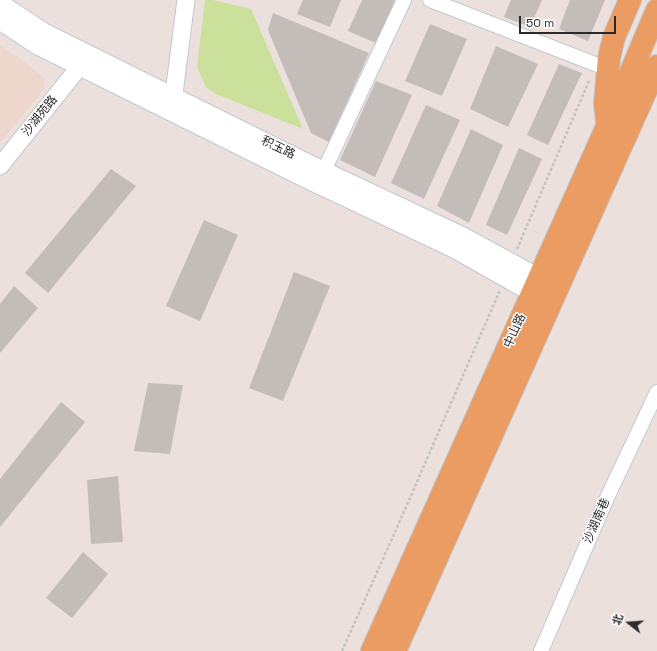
<!DOCTYPE html>
<html>
<head>
<meta charset="utf-8">
<style>
  body { margin:0 }
  #map { position:relative; width:657px; height:651px; overflow:hidden; background:#ece0dd; font-family:"Space Grotesk","Noto Sans SC",sans-serif }
  canvas { display:block }
  .north { position:absolute; left:609px; top:603px; width:40px; height:40px; -webkit-text-stroke:3px #fff; paint-order:stroke; rotate:287deg; font-size:11px; font-weight:700; line-height:16px; text-align:center; color:#2a2a2a }
  .north::after { content:''; display:block; margin:auto; width:14px; height:18px; background:#2a2a2a; clip-path:polygon(50% 0,100% 100%,50% 72%,0 100%) }
  .scale { position:absolute; left:519px; top:16px; width:97px; height:18px; box-sizing:border-box; border:2px solid #2a2a2a; border-top:0; padding-left:5px; font-size:12px; line-height:14px; white-space:nowrap; color:#2a2a2a; -webkit-text-stroke:3px #fff; paint-order:stroke }
</style>
</head>
<body>
<div id="map">
<canvas width="657" height="651"></canvas>
<div class="north">北</div>
<div class="scale">50 m</div>
</div>
<script>
const context = document.querySelector('canvas').getContext('2d');
context.lineJoin = 'round';
function fillPath(path, color) { context.fillStyle = color; context.fill(path, 'evenodd'); }
const poly = rows => new Path2D(rows.map(r => 'M' + r).join(''));
function strokePath(path, color, width, dash) { context.strokeStyle = color; context.lineWidth = width; context.lineCap = dash ? 'butt' : 'round'; context.setLineDash(dash || []); context.stroke(path); }
function write(font, color, halo, rows, align = 'center') {
  context.font = font + ' "Space Grotesk","Noto Sans SC",sans-serif'; context.lineWidth = 3; context.setLineDash([]); context.textBaseline = 'middle'; context.strokeStyle = halo; context.fillStyle = color; for (const [text, x, y, turn = 0] of rows) {
    context.save(); context.translate(x, y); context.rotate((+turn || 0) * Math.PI / 180); context.textAlign = isNaN(turn) ? turn : align; if (halo) context.strokeText(text, 0, 0); context.fillText(text, 0, 0); context.restore();
  }
}
fillPath(poly([
  [0,45,30,66,44,78,45,88,0,143]
]), '#edd7cd');
fillPath(poly([
  [205,0,213,0,251,9,303,129,216,94,206,87,197,67]
]), '#cae09b');
fillPath(poly([
  [303,0,341,0,330,27,297,14],
  [362,0,395,0,376,43,348,31],
  [511,0,542,0,530,27,504,17],
  [570,0,605,0,588,41,559,29],
  [273,13,369,53,329,142,311,133,268,30],
  [430,24,467,39,442,96,405,81],
  [496,46,538,64,508,127,470,109],
  [559,64,582,73,548,145,527,135],
  [376,81,412,95,375,177,340,160],
  [426,105,460,120,424,199,391,183],
  [471,129,503,145,469,223,437,206],
  [519,148,542,159,507,235,486,225],
  [111,169,136,186,48,293,25,273],
  [204,220,238,235,200,321,166,306],
  [294,272,330,286,283,401,249,388],
  [14,286,38,308,0,353,0,304],
  [148,383,183,385,170,454,134,451],
  [61,402,85,422,0,527,0,479],
  [118,476,123,542,91,544,87,480],
  [83,552,108,574,72,618,46,598]
]), '#c4bcb8');
const minor = poly([
  [430,0,608,69],
  [320,179,404,0],
  [541,651,606,500,657,392]
]);
const tertiary = poly([
  [172,109,186,0],
  [0,166,80,66]
]);
const secondary = poly([
  [0,4,44,33,312,166,463,237,551,285],
  [0,20,38,45,306,178,456,249,532,292,546,297]
]);
const primary = poly([
  [607,121,605,103,609,58,614,37,630,0],
  [372,651,622,93,657,10],
  [395,651,657,66]
]);
strokePath(minor, '#c1c9d0', 16);
strokePath(tertiary, '#c1c9d0', 19);
strokePath(secondary, '#c1c9d0', 21);
strokePath(primary, '#c3c3c3', 24);
strokePath(poly([
  [517,249,589,81],
  [342,651,407,505,500,290]
]), '#c3c3c3', 2.5, [3, 2]);
strokePath(minor, '#fff', 14);
strokePath(tertiary, '#fff', 17);
strokePath(secondary, '#fff', 19);
strokePath(primary, '#eb9c62', 22);
write('12px', '#2a2a2a', '#fff', [
  ["沙湖苑路",40,116,-51],
  ["积玉路",278,148,26],
  ["中山路",515,331,-66],
  ["沙湖南巷",597,521,-66]
]);
</script>
</body>
</html>
